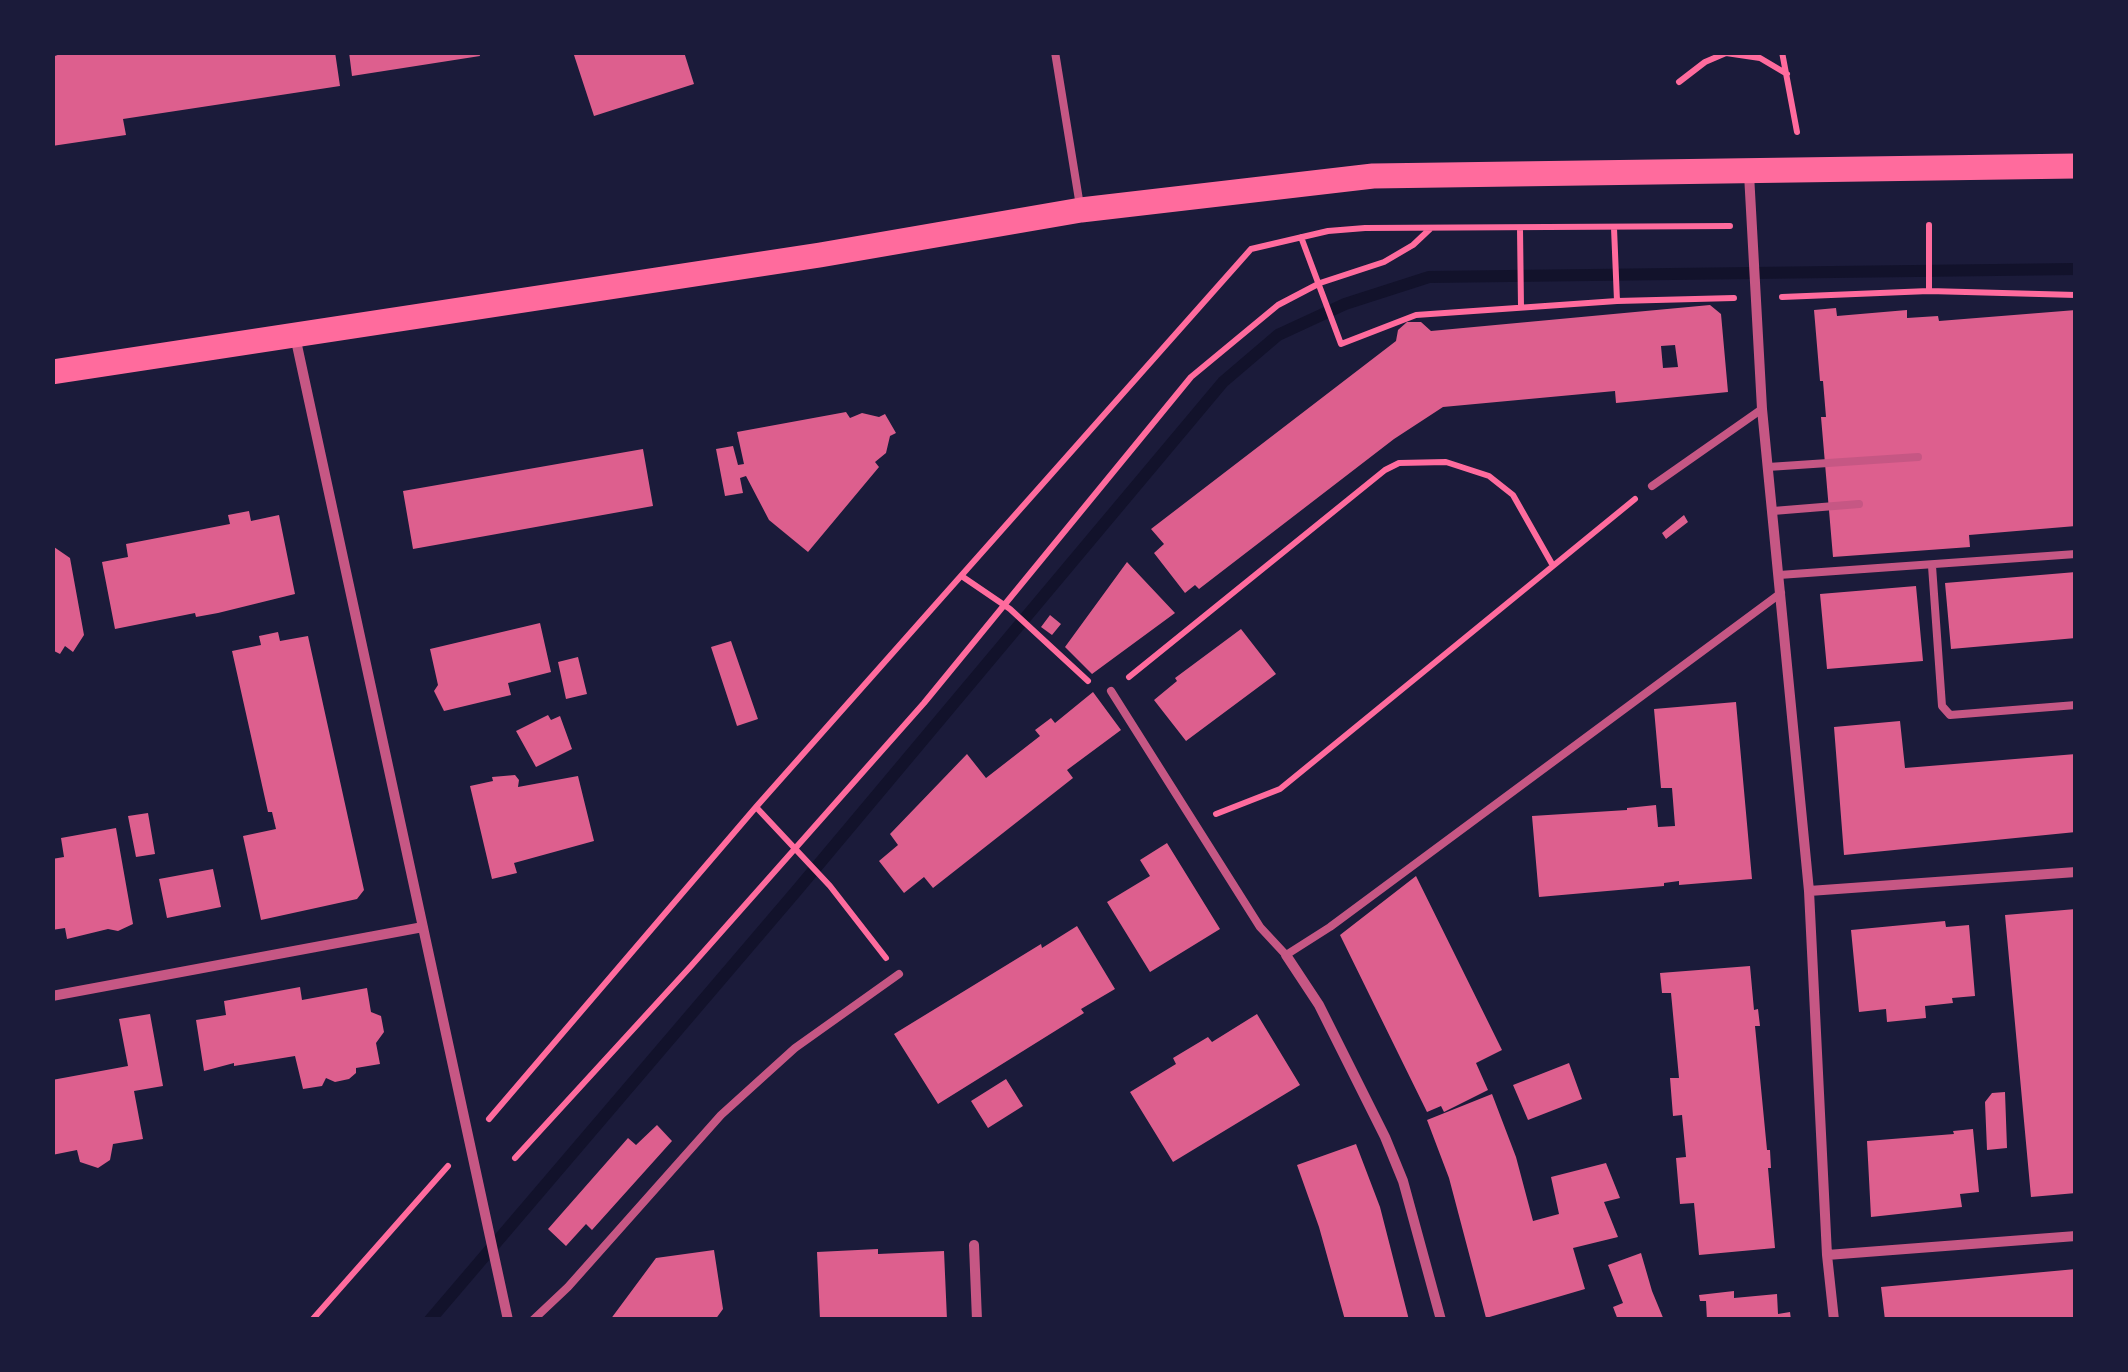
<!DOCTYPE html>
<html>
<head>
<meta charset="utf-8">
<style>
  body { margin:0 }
  #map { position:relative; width:2128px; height:1372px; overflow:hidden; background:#1b1b3a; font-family:Figtree,sans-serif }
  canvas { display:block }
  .frame { position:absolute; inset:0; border:55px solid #1b1b3a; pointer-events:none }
</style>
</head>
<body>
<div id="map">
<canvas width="2128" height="1372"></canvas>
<div class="frame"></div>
</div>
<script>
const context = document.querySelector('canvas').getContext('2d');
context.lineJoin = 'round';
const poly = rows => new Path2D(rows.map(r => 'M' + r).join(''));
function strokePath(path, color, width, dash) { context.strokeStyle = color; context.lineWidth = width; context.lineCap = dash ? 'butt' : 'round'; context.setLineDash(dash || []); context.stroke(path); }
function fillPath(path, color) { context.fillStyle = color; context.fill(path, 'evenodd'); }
strokePath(poly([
  [430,1320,798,889,1223,382,1278,335,1345,304,1429,277,2076,269]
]), '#12122b', 12);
fillPath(poly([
  [66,52,335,52,340,86,123,119,126,135,52,146,52,57],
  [349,52,479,52,480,56,352,76],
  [573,52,684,52,694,84,594,116],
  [1710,305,1721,314,1728,392,1616,403,1615,391,1443,407,1394,439,1199,589,1195,585,1185,593,1154,553,1164,544,1151,529,1396,341,1398,330,1407,322,1421,322,1431,331],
  [1675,345,1678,367,1663,368,1661,346],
  [1836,308,1837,316,1907,310,1907,318,1938,316,1939,321,2076,310,2076,526,1969,535,1970,547,1833,557,1821,417,1826,417,1823,381,1820,381,1814,310],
  [846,412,850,418,862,413,879,417,885,414,896,433,890,436,886,453,875,462,879,467,808,552,769,520,746,476,740,478,743,493,725,496,716,449,733,446,738,465,744,464,737,432],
  [643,449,653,506,413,549,403,491],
  [249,511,251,521,279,515,295,594,218,613,196,617,195,613,115,629,102,562,128,557,126,544,230,524,228,515],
  [1684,515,1688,522,1666,539,1662,533],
  [54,547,70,558,84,635,73,652,65,646,60,654,52,650],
  [1127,562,1175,613,1092,674,1065,647],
  [2076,572,2076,638,1951,649,1945,583],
  [1916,586,1923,661,1827,669,1820,594],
  [1050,615,1061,624,1052,635,1041,627],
  [540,623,551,672,508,683,511,695,444,711,434,691,438,685,430,649],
  [1241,629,1276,674,1186,741,1154,700,1177,681,1175,678],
  [278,632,280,641,308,636,364,890,357,899,261,920,243,836,276,829,272,812,268,812,232,651,261,645,259,636],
  [731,641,758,719,737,726,711,647],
  [578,657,587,694,566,699,558,662],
  [1093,692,1121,730,1067,770,1073,778,933,888,924,877,904,893,879,861,898,845,890,834,967,754,986,778,1040,736,1035,730,1051,718,1055,723],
  [1736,702,1752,879,1679,885,1679,881,1664,883,1664,886,1539,897,1532,816,1627,810,1627,808,1656,805,1658,827,1675,826,1672,788,1661,788,1654,709],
  [548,715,551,720,560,716,572,749,536,767,516,731],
  [1900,721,1905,768,2076,754,2076,832,1844,855,1834,727],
  [515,775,519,780,518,787,578,776,594,841,514,863,517,873,492,879,470,786,493,781,492,777],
  [148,813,155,854,136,857,128,816],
  [116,828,133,924,118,931,108,929,67,939,65,928,52,930,52,859,64,857,61,838],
  [1167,843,1220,929,1150,972,1107,902,1150,876,1140,860],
  [213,869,221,907,167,918,159,879],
  [1416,876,1502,1050,1476,1063,1488,1090,1444,1112,1441,1106,1427,1112,1340,935],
  [2076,909,2076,1193,2031,1197,2005,915],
  [1945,921,1946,927,1969,925,1975,996,1952,998,1953,1003,1925,1006,1926,1018,1887,1022,1886,1009,1859,1012,1851,930],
  [1077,926,1115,989,1081,1009,1084,1013,938,1104,894,1034,1041,944,1042,948],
  [1750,966,1754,1010,1758,1009,1760,1026,1755,1026,1767,1150,1770,1150,1771,1168,1768,1168,1775,1248,1699,1255,1694,1203,1680,1204,1676,1158,1686,1157,1682,1115,1673,1116,1670,1078,1679,1078,1671,993,1662,993,1660,973],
  [300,987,302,1000,367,988,371,1012,381,1016,384,1032,376,1043,380,1064,356,1068,356,1073,349,1079,335,1082,326,1078,322,1086,303,1089,295,1056,234,1066,234,1063,204,1071,196,1020,226,1015,224,1001],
  [150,1014,163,1086,134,1091,143,1139,113,1144,110,1160,98,1168,80,1162,77,1150,52,1155,52,1080,128,1066,119,1019],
  [1257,1014,1300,1085,1173,1162,1130,1092,1176,1064,1173,1058,1208,1037,1212,1042],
  [1569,1063,1582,1099,1528,1120,1513,1085],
  [1006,1079,1023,1106,988,1128,971,1101],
  [2005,1092,2007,1148,1987,1150,1985,1102,1992,1093],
  [1492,1094,1516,1157,1533,1221,1559,1214,1551,1177,1606,1163,1620,1198,1604,1202,1618,1237,1573,1248,1585,1289,1486,1318,1449,1178,1427,1120],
  [657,1125,672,1141,592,1230,586,1224,566,1246,548,1229,628,1138,636,1145],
  [1973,1129,1979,1192,1960,1194,1962,1207,1871,1217,1867,1141,1954,1134,1953,1131],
  [1356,1144,1380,1207,1409,1320,1345,1320,1319,1227,1297,1165],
  [878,1249,878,1254,944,1251,947,1320,820,1320,817,1252],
  [714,1250,723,1309,715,1320,610,1320,656,1258],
  [1641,1253,1652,1291,1664,1320,1618,1320,1613,1307,1623,1303,1608,1265],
  [2076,1269,2076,1320,1885,1320,1881,1287],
  [1734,1291,1734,1298,1777,1294,1778,1314,1790,1312,1791,1320,1707,1320,1706,1301,1700,1301,1699,1295]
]), '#dd5f8e');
strokePath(poly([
  [1782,52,1797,132],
  [1679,82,1705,62,1726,53,1760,58,1787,74],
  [1929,225,1929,291],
  [1614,228,1617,301],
  [1520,229,1521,307],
  [1301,237,1341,344,1416,315,1617,301,1734,298],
  [1782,297,1929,291,2076,295],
  [963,577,1010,609,1088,681],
  [1129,677,1385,470,1399,463,1446,462,1489,476,1513,495,1552,564],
  [756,807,830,886,886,958],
  [1216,814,1280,789,1635,499],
  [489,1119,756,807,1251,249,1328,231,1365,228,1730,226],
  [515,1158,691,966,924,703,1191,377,1278,305,1320,283,1384,262,1413,245,1430,229],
  [312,1320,448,1166]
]), '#ff6b9d', 6);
strokePath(poly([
  [1055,52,1080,206],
  [1768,467,1918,457],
  [1652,486,1762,409],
  [1773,511,1859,504],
  [1932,566,1942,706,1950,715,2076,705],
  [1779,575,2076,554],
  [1111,691,1260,927,1286,955,1330,927,1781,593],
  [533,1320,568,1287,721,1115,795,1048,899,974]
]), '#c65784', 8);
strokePath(poly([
  [1749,174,1762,409,1809,891,1827,1255,1834,1320],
  [295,336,508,1320],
  [1809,891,2076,872],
  [1286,955,1319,1005,1385,1137,1403,1181,1441,1320],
  [52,996,423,927],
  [974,1245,977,1320],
  [1827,1255,2076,1236]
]), '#c65784', 10);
strokePath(poly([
  [52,372,820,255,1081,210,1373,176,2076,166]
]), '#ff6b9d', 25);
</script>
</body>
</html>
